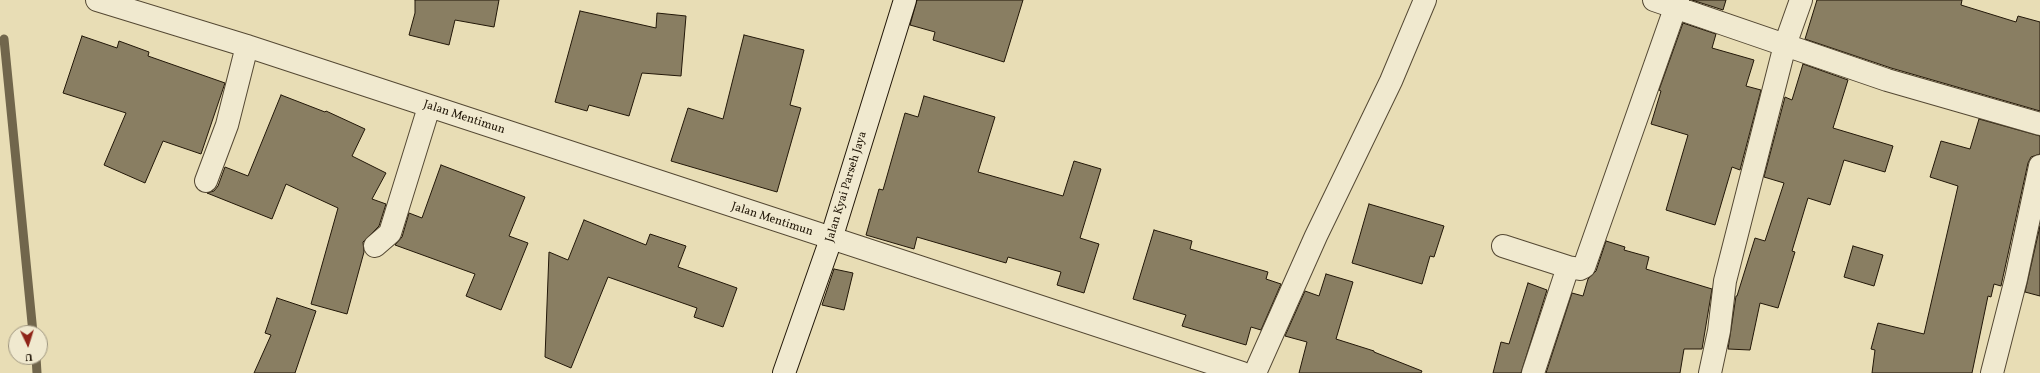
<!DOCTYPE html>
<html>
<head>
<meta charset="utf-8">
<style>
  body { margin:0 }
  #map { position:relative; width:2040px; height:373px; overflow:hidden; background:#e8ddb5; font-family:Vollkorn,serif }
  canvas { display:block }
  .north { position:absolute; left:8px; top:325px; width:40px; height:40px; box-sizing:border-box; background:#f0e9cf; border:1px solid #9e957f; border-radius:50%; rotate:176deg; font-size:11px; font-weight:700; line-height:16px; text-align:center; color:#221708 }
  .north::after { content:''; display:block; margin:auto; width:14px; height:18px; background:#8f2418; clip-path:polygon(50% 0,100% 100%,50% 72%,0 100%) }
</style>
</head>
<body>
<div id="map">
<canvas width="2040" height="373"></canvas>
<div class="north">U</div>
</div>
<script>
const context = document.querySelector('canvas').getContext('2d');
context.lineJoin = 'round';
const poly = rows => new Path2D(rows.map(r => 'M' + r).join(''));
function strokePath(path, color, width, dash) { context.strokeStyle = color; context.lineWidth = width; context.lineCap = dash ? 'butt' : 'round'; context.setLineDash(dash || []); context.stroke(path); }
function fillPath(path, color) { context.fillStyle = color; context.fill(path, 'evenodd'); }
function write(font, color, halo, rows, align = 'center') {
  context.font = font + ' Vollkorn,serif'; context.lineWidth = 3; context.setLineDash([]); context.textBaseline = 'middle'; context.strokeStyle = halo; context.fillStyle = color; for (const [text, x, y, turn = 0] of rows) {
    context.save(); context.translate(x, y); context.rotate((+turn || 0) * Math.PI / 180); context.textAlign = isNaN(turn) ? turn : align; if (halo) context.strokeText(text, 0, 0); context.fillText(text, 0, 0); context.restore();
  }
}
strokePath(poly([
  [4,39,33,333],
  [36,357,37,373]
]), '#71664c', 9);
const building = poly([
  [415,0,499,0,494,27,455,20,449,45,409,35,415,13,415,0],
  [917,0,1023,0,1004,62,933,40,935,32,910,25,917,0],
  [1692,0,1726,0,1723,10,1692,0],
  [1817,0,1962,0,1961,5,2016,22,2018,16,2040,22,2040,111,1891,68,1805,39,1817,0],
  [580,11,656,28,657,13,686,16,681,76,642,73,629,116,589,105,587,111,555,102,580,11],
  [1683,23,1716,34,1712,48,1754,60,1746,86,1761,90,1740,170,1732,167,1715,225,1666,210,1688,135,1651,124,1661,91,1659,90,1683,23],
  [744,35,804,50,790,105,801,108,777,192,671,161,688,108,723,119,744,35],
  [82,36,117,48,119,41,149,52,148,56,225,83,201,154,163,141,145,183,104,165,126,113,63,93,82,36],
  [1803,64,1848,80,1833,128,1893,146,1885,172,1844,160,1830,205,1808,198,1792,251,1795,252,1778,308,1760,303,1750,350,1728,349,1736,296,1737,296,1755,238,1765,241,1784,183,1764,177,1785,97,1792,100,1803,64],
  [281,95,325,112,326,111,365,129,352,156,386,173,372,199,386,204,379,226,363,242,364,252,347,314,311,304,338,208,286,184,272,219,207,193,214,191,218,186,225,167,248,176,281,95],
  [924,96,995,117,978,172,1063,196,1074,161,1101,169,1080,238,1099,244,1084,293,1057,285,1061,272,1008,257,1006,263,917,237,914,249,866,235,879,189,883,190,905,113,918,117,924,96],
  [1979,119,2040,136,2040,154,2031,157,2028,163,2001,286,1994,284,1991,297,1988,296,1972,373,1872,373,1875,350,1871,349,1878,323,1924,334,1958,186,1930,177,1941,141,1970,149,1979,119],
  [441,165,525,197,509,236,528,243,501,310,466,296,475,274,395,245,402,237,409,213,422,218,441,165],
  [1369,204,1444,226,1434,257,1430,256,1422,284,1352,263,1369,204],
  [584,220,646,245,650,234,686,246,678,267,737,288,723,327,694,317,697,308,608,277,571,368,545,357,549,252,568,260,584,220],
  [2040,226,2040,296,2025,292,2040,226],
  [1154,230,1192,241,1190,249,1268,272,1266,279,1281,284,1261,330,1251,327,1246,345,1182,326,1186,315,1133,299,1154,230],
  [1606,241,1625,247,1624,250,1649,257,1646,269,1712,289,1702,349,1684,349,1680,373,1546,373,1572,293,1583,296,1588,279,1596,271,1606,241],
  [1853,246,1883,255,1874,286,1844,277,1853,246],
  [834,269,853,273,844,310,822,305,834,269],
  [1326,274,1353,282,1336,339,1374,351,1374,352,1422,371,1421,373,1299,373,1307,342,1285,336,1305,291,1319,296,1326,274],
  [1528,283,1547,290,1521,373,1493,373,1501,342,1509,344,1528,283],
  [277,298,316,311,295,373,254,373,271,335,265,333,277,298]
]);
fillPath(building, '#897e62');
strokePath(building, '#221708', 1);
const minor = poly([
  [97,0,247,46,1242,373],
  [1654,0,1887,80,2040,124],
  [206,181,227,125,247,46],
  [375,246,390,233,429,107],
  [1503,246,1568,267,1580,269,1584,267,1678,0],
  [1255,373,1316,236,1391,81,1425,0],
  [1533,373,1568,267],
  [1710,373,1719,331,1725,281,1785,45,1801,0],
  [1992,373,2016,279,2040,166]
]);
const secondary = poly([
  [784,373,831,239,905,0]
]);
strokePath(minor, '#544833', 24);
strokePath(secondary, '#221708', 24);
strokePath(minor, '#f0e9cf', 22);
strokePath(secondary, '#f0e9cf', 22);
write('12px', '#221708', '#f0e9cf', [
  ["Jalan Mentimun",464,118,18],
  ["Jalan Kyai Parseh Jaya",847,187,-73],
  ["Jalan Mentimun",772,220,18]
]);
</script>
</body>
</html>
